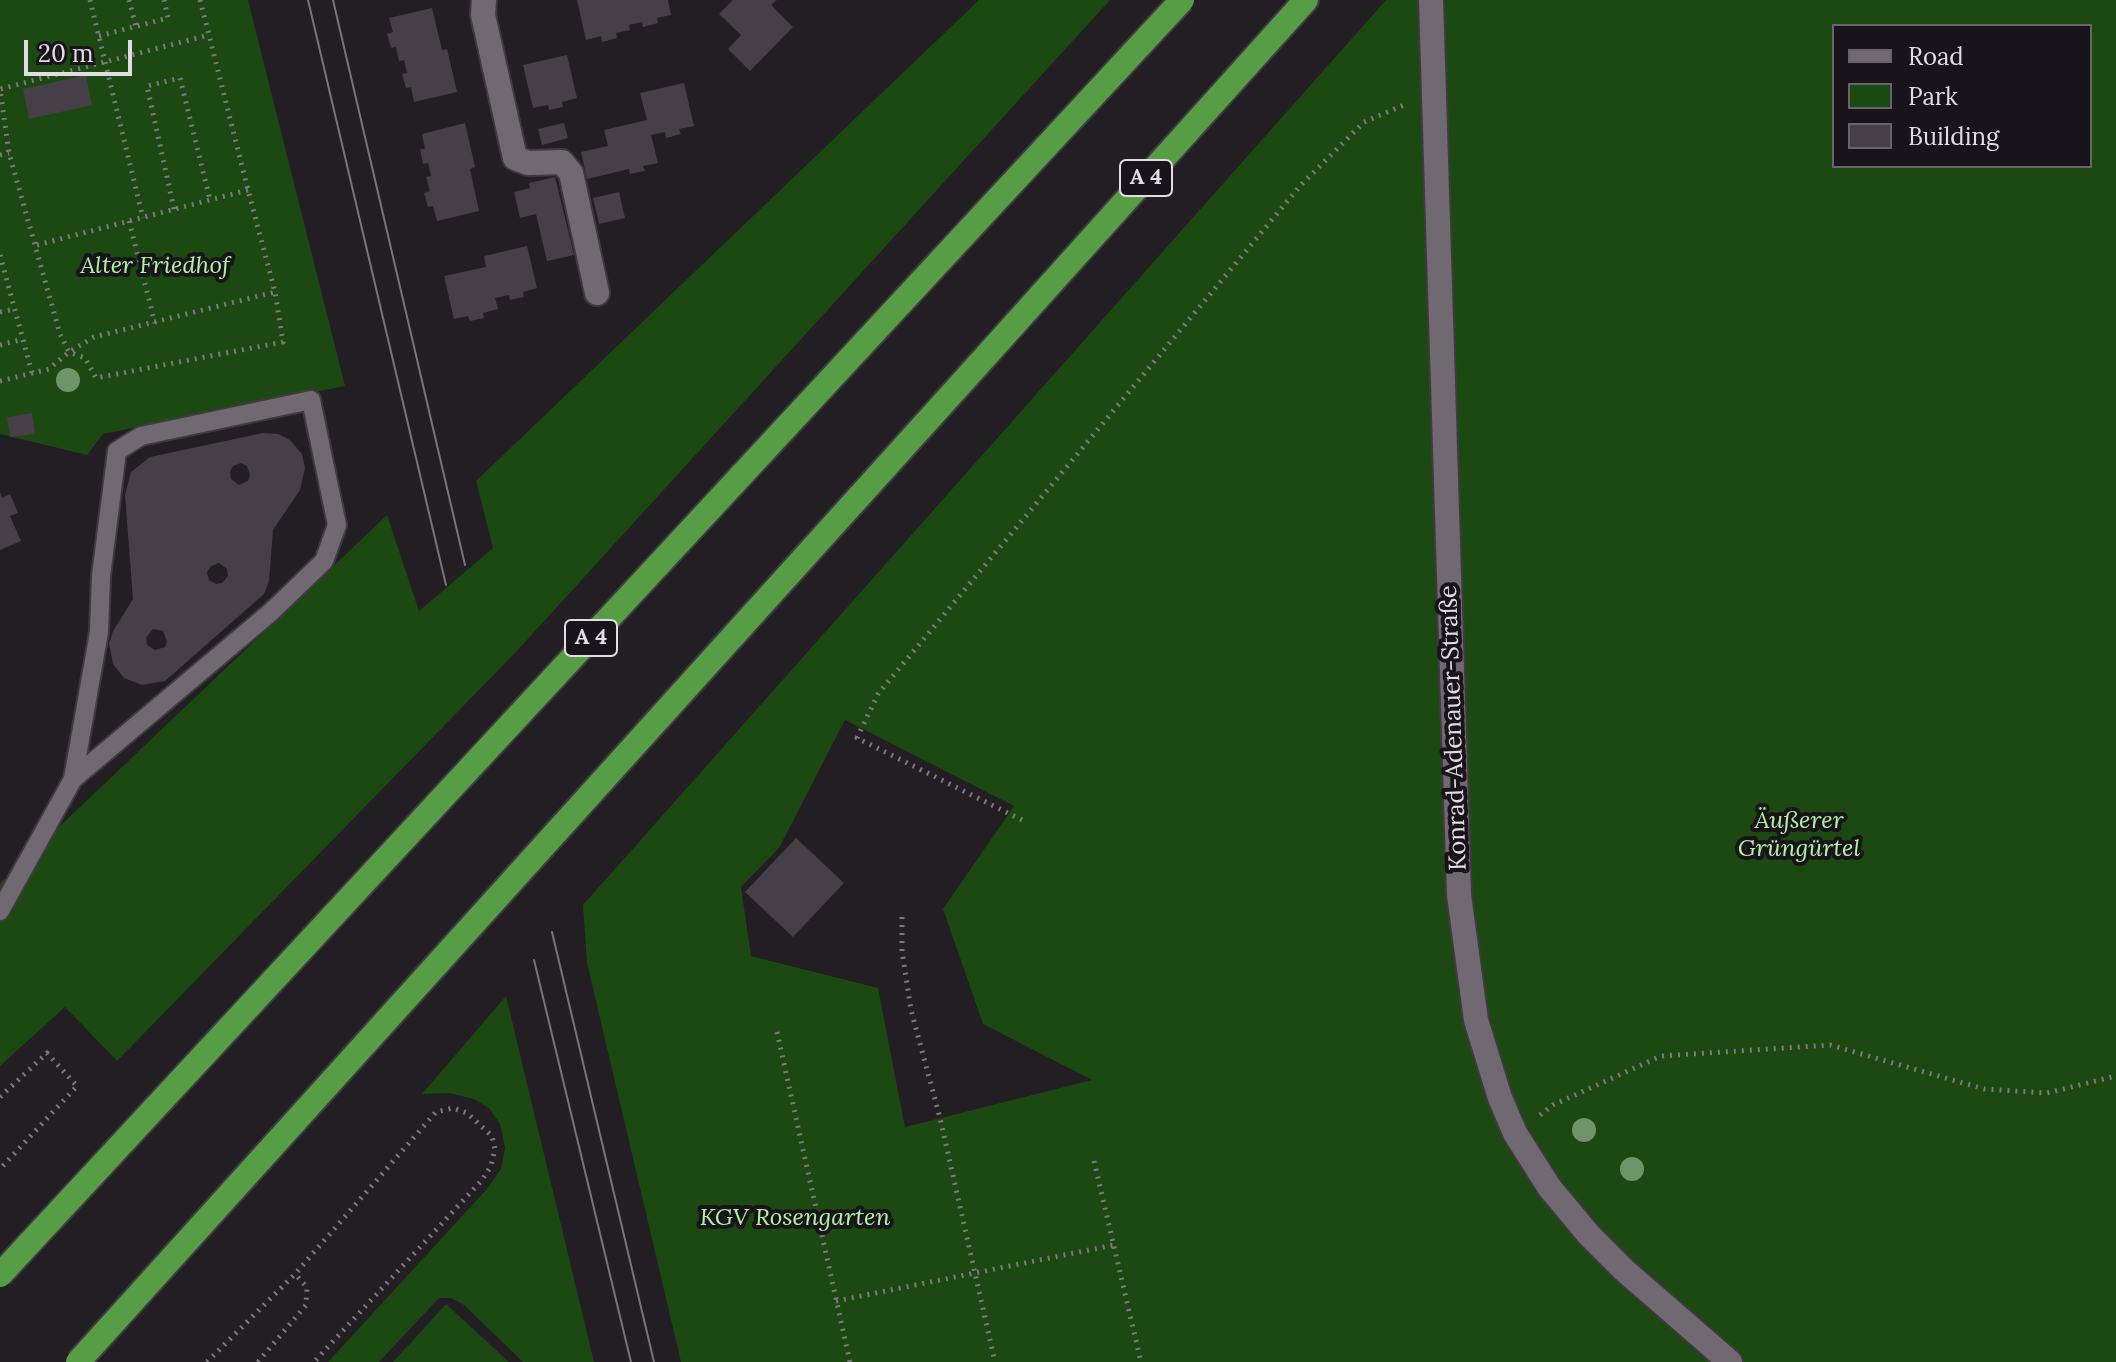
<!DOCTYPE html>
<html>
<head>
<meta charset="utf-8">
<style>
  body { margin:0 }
  #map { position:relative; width:2116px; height:1362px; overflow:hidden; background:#231d24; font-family:Lora,serif }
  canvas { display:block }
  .legend { position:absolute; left:1832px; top:24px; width:260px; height:144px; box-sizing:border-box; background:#19141b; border:2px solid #69646b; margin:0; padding:10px 14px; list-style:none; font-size:24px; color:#e1dde2 }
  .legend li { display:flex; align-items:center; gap:16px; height:40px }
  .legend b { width:40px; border:2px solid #69646b }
  .scale { position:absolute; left:24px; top:40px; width:108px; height:36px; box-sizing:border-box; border:4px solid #e1dde2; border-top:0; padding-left:10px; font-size:24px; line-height:28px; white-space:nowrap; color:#e1dde2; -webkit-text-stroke:6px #19141b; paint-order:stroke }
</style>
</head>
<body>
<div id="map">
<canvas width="2116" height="1362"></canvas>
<ul class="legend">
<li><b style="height:10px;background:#706972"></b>Road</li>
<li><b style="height:22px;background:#1c4811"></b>Park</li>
<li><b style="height:22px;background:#463f47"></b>Building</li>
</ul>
<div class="scale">20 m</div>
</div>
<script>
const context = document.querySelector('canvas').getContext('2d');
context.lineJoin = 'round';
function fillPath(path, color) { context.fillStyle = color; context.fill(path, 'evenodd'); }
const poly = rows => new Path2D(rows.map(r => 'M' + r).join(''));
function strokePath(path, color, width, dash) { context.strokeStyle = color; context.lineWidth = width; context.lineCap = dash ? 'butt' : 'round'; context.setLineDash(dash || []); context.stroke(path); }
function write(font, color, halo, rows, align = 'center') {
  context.font = font + ' Lora,serif'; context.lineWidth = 8; context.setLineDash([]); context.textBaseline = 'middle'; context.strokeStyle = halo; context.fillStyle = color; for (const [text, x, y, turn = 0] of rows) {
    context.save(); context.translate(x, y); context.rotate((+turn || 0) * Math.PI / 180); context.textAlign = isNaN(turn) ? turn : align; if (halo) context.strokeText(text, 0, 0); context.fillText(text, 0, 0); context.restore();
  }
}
fillPath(poly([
  [0,0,248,0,345,386,103,434,87,455,0,434],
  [979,0,1110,0,516,652,117,1061,65,1007,0,1066,0,883,387,515,419,611,493,548,476,481],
  [1386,0,2116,0,2116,1362,681,1362,587,963,583,905],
  [1834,26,2090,26,2090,166,1834,166],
  [845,720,1014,806,943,909,983,1024,1092,1080,905,1127,878,988,751,956,741,887,779,848],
  [506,996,594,1362,523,1362,464,1305,451,1298,439,1298,379,1362,328,1362,486,1190,501,1169,505,1148,500,1124,489,1108,474,1099,449,1093,422,1094],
  [446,1304,509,1362,393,1362]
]), '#1c4811');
fillPath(poly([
  [577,0,668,0,671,15,657,18,658,23,643,27,642,22,629,25,630,30,616,33,617,38,602,42,601,36,586,40],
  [733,0,777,0,771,5,793,27,750,71,728,49,741,35,719,14],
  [432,8,442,50,447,49,457,92,414,102,411,87,406,88,402,74,407,73,404,60,399,61,396,47,391,48,387,34,393,32,389,18],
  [567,55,577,98,562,102,563,107,549,110,548,105,533,108,523,65],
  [86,75,92,105,29,119,23,89],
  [684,83,694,126,679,129,681,134,666,138,665,132,651,135,658,163,643,166,645,171,630,174,629,169,587,179,581,152,608,146,604,130,647,120,640,93],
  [465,123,475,167,470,169,479,211,437,221,433,206,428,207,424,193,430,191,426,177,431,176,428,163,423,164,420,149,425,149,422,134],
  [564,123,568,138,542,145,538,129],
  [555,177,574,255,547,261,536,214,520,218,514,192,530,188,529,183],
  [619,192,625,218,599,224,593,198],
  [527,246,537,288,523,292,524,297,510,300,509,295,495,298,498,309,483,313,484,318,470,321,468,316,454,319,444,276,486,267,484,256],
  [32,413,35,434,10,437,7,417],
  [263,433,278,434,290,440,302,454,305,468,300,490,273,530,269,581,264,594,165,681,142,685,124,678,113,664,109,643,113,631,133,599,125,495,131,472,150,457],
  [241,463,247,466,250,475,248,481,239,485,231,479,230,472,233,466],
  [219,563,227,569,228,576,222,583,216,584,209,580,207,572,211,566],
  [153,629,163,631,167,641,165,647,155,650,147,645,146,638],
  [0,492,2,498,10,494,18,513,10,516,21,541,0,550],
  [796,838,844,883,793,937,745,892]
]), '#463f47');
const service = poly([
  [0,911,73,779,99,632,101,576,117,451,141,436,311,400,337,525,324,561,271,612,73,779]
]);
const minor = poly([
  [484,0,483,15,515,158,528,163,562,162,571,173,597,293]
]);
const tertiary = poly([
  [1431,0,1459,895,1476,1020,1500,1098,1515,1133,1549,1187,1589,1235,1624,1270,1730,1362]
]);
const motorway = poly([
  [986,356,1306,0]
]);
strokePath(service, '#3f3a40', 22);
strokePath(minor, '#3f3a40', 28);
strokePath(tertiary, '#3f3a40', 28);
strokePath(motorway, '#3f3a40', 28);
strokePath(poly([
  [90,0,143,218],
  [129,0,136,27],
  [200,0,209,35,248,190,275,292,283,342,96,378,85,358,69,352,60,334,9,153,0,89,209,35],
  [99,36,168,18,164,0],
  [0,155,9,153],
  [174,209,147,86,180,78,210,200],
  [129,221,155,323],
  [37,245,248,190],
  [0,255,32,373],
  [0,312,15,309],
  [0,345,23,339],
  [0,381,49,369,69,352,94,337,275,292],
  [1022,820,857,738,878,694,1300,186,1364,122,1404,105],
  [902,917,902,951,911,1010,940,1118,995,1362],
  [777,1032,850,1362],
  [0,1097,47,1053,77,1086,0,1169],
  [1540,1115,1553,1105,1661,1056,1830,1045,1984,1089,2047,1093,2116,1076],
  [1094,1161,1141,1362],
  [836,1301,1114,1245],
  [207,1362,295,1274,436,1112,453,1108,467,1113,492,1136,495,1149,491,1166,482,1180,314,1362],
  [258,1362,306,1305,307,1287,295,1274]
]), '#7d787e', 5, [2, 6]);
strokePath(service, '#706972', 18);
strokePath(minor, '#706972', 24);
strokePath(tertiary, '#706972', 24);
strokePath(motorway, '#569d46', 24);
strokePath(poly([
  [308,0,446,585],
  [333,0,465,565],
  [552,932,654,1362],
  [534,960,631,1362]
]), '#79747a', 2);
const motorwayBridge = poly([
  [0,1275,1182,0],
  [78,1362,986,356]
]);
strokePath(motorwayBridge, '#3f3a40', 28, []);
strokePath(motorwayBridge, '#569d46', 24);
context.fillStyle = '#719369';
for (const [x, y] of [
  [68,380],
  [1584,1130],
  [1632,1169]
]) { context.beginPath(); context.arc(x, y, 12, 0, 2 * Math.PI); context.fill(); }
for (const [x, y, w] of [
  [1146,178,52],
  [591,638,52]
]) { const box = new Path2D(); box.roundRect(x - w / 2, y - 18, w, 36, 6); context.fillStyle = '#19141b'; context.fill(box); strokePath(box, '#e1dde2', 2); }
write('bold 22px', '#e1dde2', null, [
  ["A 4",1146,178],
  ["A 4",591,638]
]);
write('italic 24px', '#b0f3a1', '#19141b', [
  ["Alter Friedhof",155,266],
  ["Äußerer",1799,821],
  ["Grüngürtel",1799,849],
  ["KGV Rosengarten",795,1218]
]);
write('24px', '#e1dde2', '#19141b', [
  ["Konrad-Adenauer-Straße",1454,728,-92]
]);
</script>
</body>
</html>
